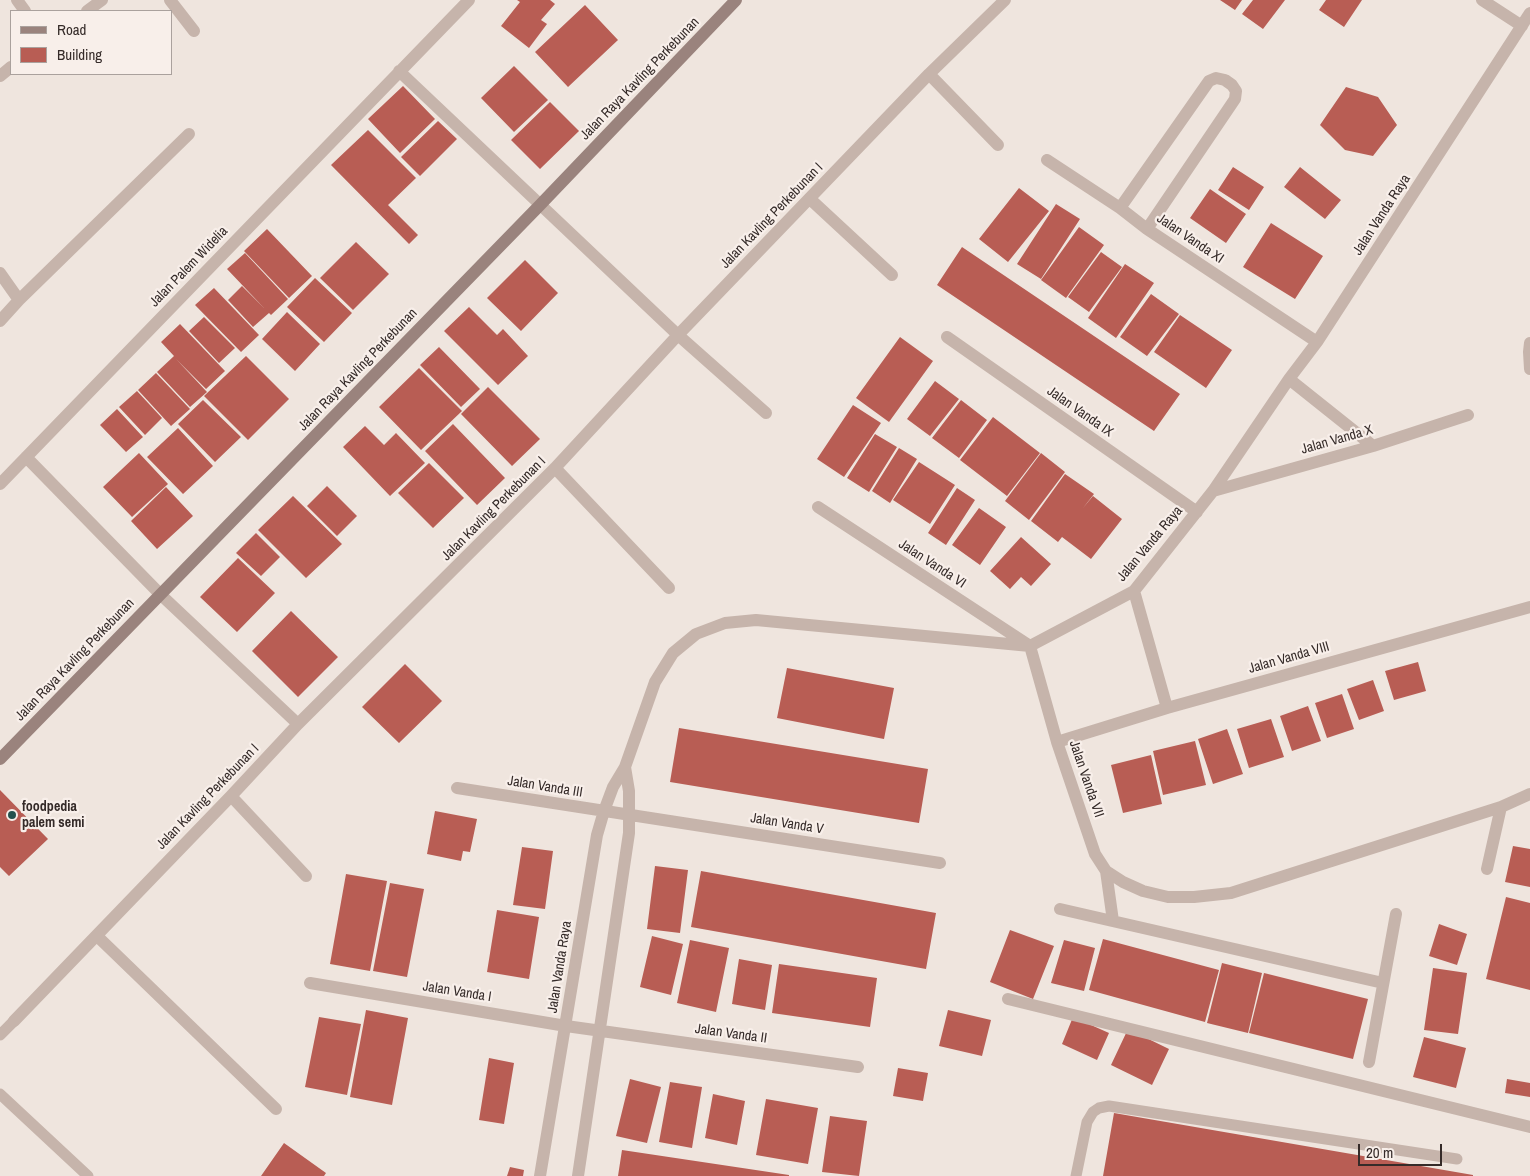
<!DOCTYPE html>
<html>
<head>
<meta charset="utf-8">
<style>
  body { margin:0 }
  #map { position:relative; width:1530px; height:1176px; overflow:hidden; background:#efe5de; font-family:"Archivo Narrow",sans-serif }
  canvas { display:block }
  .legend { position:absolute; left:10px; top:10px; width:162px; height:65px; box-sizing:border-box; background:#f8efea; border:1px solid #aaa19d; margin:0; padding:6px 9px; list-style:none; font-size:15px; color:#352b29 }
  .legend li { display:flex; align-items:center; gap:10px; height:25px }
  .legend b { width:25px; border:1px solid #aaa19d }
  .scale { position:absolute; left:1358px; top:1144px; width:84px; height:22px; box-sizing:border-box; border:2px solid #352b29; border-top:0; padding-left:6px; font-size:15px; line-height:18px; white-space:nowrap; color:#352b29; -webkit-text-stroke:4px #f8efea; paint-order:stroke }
</style>
</head>
<body>
<div id="map">
<canvas width="1530" height="1176"></canvas>
<ul class="legend">
<li><b style="height:6px;background:#9a837d"></b>Road</li>
<li><b style="height:14px;background:#b85d54"></b>Building</li>
</ul>
<div class="scale">20 m</div>
</div>
<script>
const context = document.querySelector('canvas').getContext('2d');
context.lineJoin = 'round';
function fillPath(path, color) { context.fillStyle = color; context.fill(path, 'evenodd'); }
const poly = rows => new Path2D(rows.map(r => 'M' + r).join(''));
function strokePath(path, color, width, dash) { context.strokeStyle = color; context.lineWidth = width; context.lineCap = dash ? 'butt' : 'round'; context.setLineDash(dash || []); context.stroke(path); }
function write(font, color, halo, rows, align = 'center') {
  context.font = font + ' "Archivo Narrow",sans-serif'; context.lineWidth = 4.5; context.setLineDash([]); context.textBaseline = 'middle'; context.strokeStyle = halo; context.fillStyle = color; for (const [text, x, y, turn = 0] of rows) {
    context.save(); context.translate(x, y); context.rotate((+turn || 0) * Math.PI / 180); context.textAlign = isNaN(turn) ? turn : align; if (halo) context.strokeText(text, 0, 0); context.fillText(text, 0, 0); context.restore();
  }
}
fillPath(poly([
  [517,0,550,0,555,4,541,20,547,24,529,48,501,26,520,2],
  [1220,0,1242,0,1235,10],
  [1253,0,1285,0,1263,29,1242,14],
  [1326,0,1362,0,1344,27,1319,10],
  [585,5,618,40,568,87,535,52],
  [514,66,548,100,514,132,481,98],
  [403,86,435,119,400,153,368,119],
  [1346,87,1378,97,1397,125,1373,156,1345,150,1320,125],
  [550,102,579,131,540,169,511,140],
  [438,121,457,139,420,176,401,157],
  [368,130,416,178,388,205,418,235,409,244,331,165],
  [1233,167,1264,187,1249,210,1218,190],
  [1300,167,1341,200,1325,219,1284,187],
  [1019,188,1049,211,1008,262,979,239],
  [1210,189,1246,214,1226,243,1190,218],
  [1056,204,1080,219,1041,279,1017,264],
  [1271,223,1323,256,1295,299,1243,267],
  [1079,227,1104,245,1066,298,1041,280],
  [267,229,312,276,289,298,244,251],
  [356,242,389,274,353,310,320,278],
  [962,247,1180,394,1154,431,937,285],
  [1101,252,1122,267,1089,312,1068,297],
  [245,253,288,299,271,315,269,313,253,327,228,300,242,286,265,309,227,269],
  [525,260,558,293,521,331,487,298],
  [1125,264,1154,283,1116,338,1088,318],
  [315,278,352,313,324,342,287,307],
  [214,288,259,335,241,352,195,305],
  [1151,294,1179,314,1147,356,1120,337],
  [469,307,497,335,503,329,528,356,498,385,444,331],
  [287,312,320,344,295,371,262,339],
  [1180,315,1232,350,1206,388,1154,352],
  [204,317,235,348,219,363,189,331],
  [180,324,225,371,206,389,176,359,207,392,190,407,157,372,174,356,161,342],
  [900,337,933,361,889,422,856,398],
  [439,347,480,389,461,407,420,365],
  [246,356,289,399,248,440,204,396],
  [419,368,462,411,421,450,379,407],
  [156,373,190,409,171,426,138,390],
  [935,381,959,399,930,436,907,419],
  [488,387,540,439,512,466,461,414],
  [137,391,162,418,145,435,119,407],
  [203,400,241,437,215,462,178,424],
  [961,400,987,420,959,458,932,438],
  [853,405,881,423,844,477,817,459],
  [117,409,143,437,126,452,100,425],
  [993,417,1040,453,1007,496,960,460],
  [453,424,505,478,477,505,425,451],
  [365,426,384,445,396,433,425,463,390,496,343,447],
  [178,428,213,466,183,494,147,457],
  [875,434,897,447,869,492,847,478],
  [899,448,917,459,890,503,872,491],
  [139,453,168,484,132,517,103,487],
  [1041,453,1065,472,1029,520,1005,501],
  [919,462,955,485,930,524,893,500],
  [429,463,464,498,433,528,398,493],
  [1065,474,1094,494,1083,508,1093,496,1122,519,1091,559,1062,537,1058,542,1031,521],
  [327,486,357,516,337,536,307,506],
  [166,487,193,516,157,549,131,521],
  [957,488,975,500,946,545,928,533],
  [293,496,342,544,306,578,258,530],
  [979,508,1006,527,980,565,952,545],
  [256,533,280,557,261,576,236,553],
  [1021,537,1051,564,1031,586,1021,577,1010,589,990,571],
  [238,558,275,593,237,632,200,597],
  [291,611,338,657,298,697,252,651],
  [1418,662,1426,691,1394,700,1385,671],
  [405,664,442,701,399,743,362,707],
  [787,668,894,688,884,739,777,718],
  [1373,680,1384,711,1359,720,1347,689],
  [1342,694,1354,729,1327,738,1315,703],
  [1308,706,1321,741,1292,751,1280,716],
  [1271,719,1284,757,1249,768,1237,729],
  [679,728,928,769,919,823,670,782],
  [1227,729,1243,774,1213,784,1198,739],
  [1195,741,1206,785,1163,795,1153,751],
  [1151,755,1162,804,1123,813,1111,765],
  [0,790,48,839,9,876,0,867],
  [435,811,477,819,470,852,463,851,461,861,427,854],
  [1513,846,1530,849,1530,887,1505,882],
  [522,847,553,851,545,909,513,905],
  [655,866,688,870,680,933,647,929],
  [701,871,936,913,926,969,691,927],
  [346,874,387,881,370,971,330,964],
  [390,883,424,889,407,977,373,971],
  [1506,897,1530,903,1530,990,1486,979],
  [497,910,539,917,529,979,487,972],
  [1439,924,1467,934,1457,965,1429,956],
  [1010,930,1054,946,1033,999,990,982],
  [652,936,683,944,671,995,640,987],
  [1103,939,1219,970,1205,1022,1089,990],
  [690,940,729,948,716,1012,677,1003],
  [1064,940,1095,948,1084,991,1051,983],
  [739,959,772,965,765,1010,732,1004],
  [1222,963,1262,973,1248,1033,1207,1023],
  [779,964,877,978,870,1027,772,1013],
  [1433,968,1467,973,1458,1034,1424,1030],
  [1264,973,1368,999,1353,1059,1249,1033],
  [366,1010,408,1018,392,1105,350,1097],
  [948,1010,991,1020,982,1056,939,1046],
  [319,1017,361,1024,347,1095,305,1087],
  [1073,1017,1109,1033,1097,1060,1062,1044],
  [1128,1029,1169,1049,1152,1085,1111,1065],
  [1424,1037,1466,1048,1456,1088,1413,1077],
  [489,1058,514,1063,504,1124,479,1120],
  [898,1068,928,1073,923,1101,893,1096],
  [630,1079,661,1087,647,1143,616,1136],
  [1507,1079,1530,1083,1530,1097,1505,1093],
  [670,1082,702,1087,692,1148,659,1142],
  [713,1094,745,1101,737,1145,705,1138],
  [766,1099,818,1108,808,1164,756,1155],
  [1114,1113,1473,1175,1473,1176,1103,1176],
  [830,1116,867,1121,859,1176,822,1172],
  [284,1143,326,1173,324,1176,261,1176],
  [622,1150,789,1175,789,1176,618,1176],
  [510,1167,524,1170,523,1176,507,1176]
]), '#b85d54');
strokePath(poly([
  [0,1035,14,1021],
  [0,1094,88,1176],
  [1076,1176,1087,1122,1093,1112,1099,1108,1109,1106,1457,1159]
]), '#c6b4ab', 11);
strokePath(poly([
  [17,0,25,11],
  [170,0,194,31],
  [1482,0,1522,26],
  [87,11,102,0],
  [399,71,678,335,766,413],
  [929,74,998,145],
  [0,76,11,67],
  [1047,160,1120,208,1147,229,1317,342],
  [810,199,892,275],
  [1120,208,1209,81,1216,78,1225,80,1232,85,1236,91,1235,99,1147,229],
  [0,273,19,300],
  [0,321,19,300,189,134],
  [947,337,1197,512],
  [1530,343,1529,352,1530,369],
  [1289,379,1373,446],
  [26,457,160,594,298,724],
  [555,468,669,588],
  [0,484,469,0],
  [1213,491,1373,446,1468,415],
  [818,507,1030,646,1057,742,1095,854,1106,871,1113,921],
  [1134,591,1167,708],
  [1057,742,1167,708,1530,607],
  [457,788,940,863],
  [231,796,306,876],
  [1487,869,1501,807],
  [1106,871,1123,882,1143,891,1168,897,1194,897,1231,893,1501,807,1530,794],
  [1060,909,1383,983],
  [97,936,276,1109],
  [310,983,566,1026,858,1067],
  [1008,999,1530,1127],
  [14,1021,231,796,298,724,555,468,678,335,929,74,1005,0],
  [1369,1062,1396,914],
  [540,1176,597,835,604,811,613,787,625,767,655,682,673,653,696,634,725,623,756,620,1030,646,1134,591,1213,491,1289,379,1317,342,1530,13],
  [578,1176,629,833,629,791,625,767]
]), '#c6b4ab', 12);
strokePath(poly([
  [0,759,540,205,736,0]
]), '#9a837d', 12);
for (const [x, y, r, color] of [
  [12,815,5,"#24524e"]
]) { const dot = new Path2D(); dot.arc(x, y, r, 0, 2 * Math.PI); context.fillStyle = color; context.fill(dot); strokePath(dot, '#f8efea', 2); }
write('14px', '#352b29', '#f8efea', [
  ["Jalan Raya Kavling Perkebunan",640,79,-46],
  ["Jalan Vanda Raya",1382,215,-57],
  ["Jalan Kavling Perkebunan I",772,216,-46],
  ["Jalan Vanda XI",1190,239,34],
  ["Jalan Palem Widelia",189,267,-46],
  ["Jalan Raya Kavling Perkebunan",358,370,-46],
  ["Jalan Vanda IX",1080,412,35],
  ["Jalan Vanda X",1337,440,-16],
  ["Jalan Kavling Perkebunan I",494,509,-45],
  ["Jalan Vanda Raya",1150,544,-50],
  ["Jalan Vanda VI",932,564,33],
  ["Jalan Vanda VIII",1289,658,-16],
  ["Jalan Raya Kavling Perkebunan",75,660,-46],
  ["Jalan Vanda VII",1086,779,71],
  ["Jalan Vanda III",545,787,9],
  ["Jalan Kavling Perkebunan I",208,797,-46],
  ["Jalan Vanda V",787,824,9],
  ["Jalan Vanda Raya",560,967,-81],
  ["Jalan Vanda I",457,992,9],
  ["Jalan Vanda II",731,1034,8]
]);
write('bold 14px', '#352b29', '#f8efea', [
  ["foodpedia",22,807],
  ["palem semi",22,823]
], 'left');
</script>
</body>
</html>
